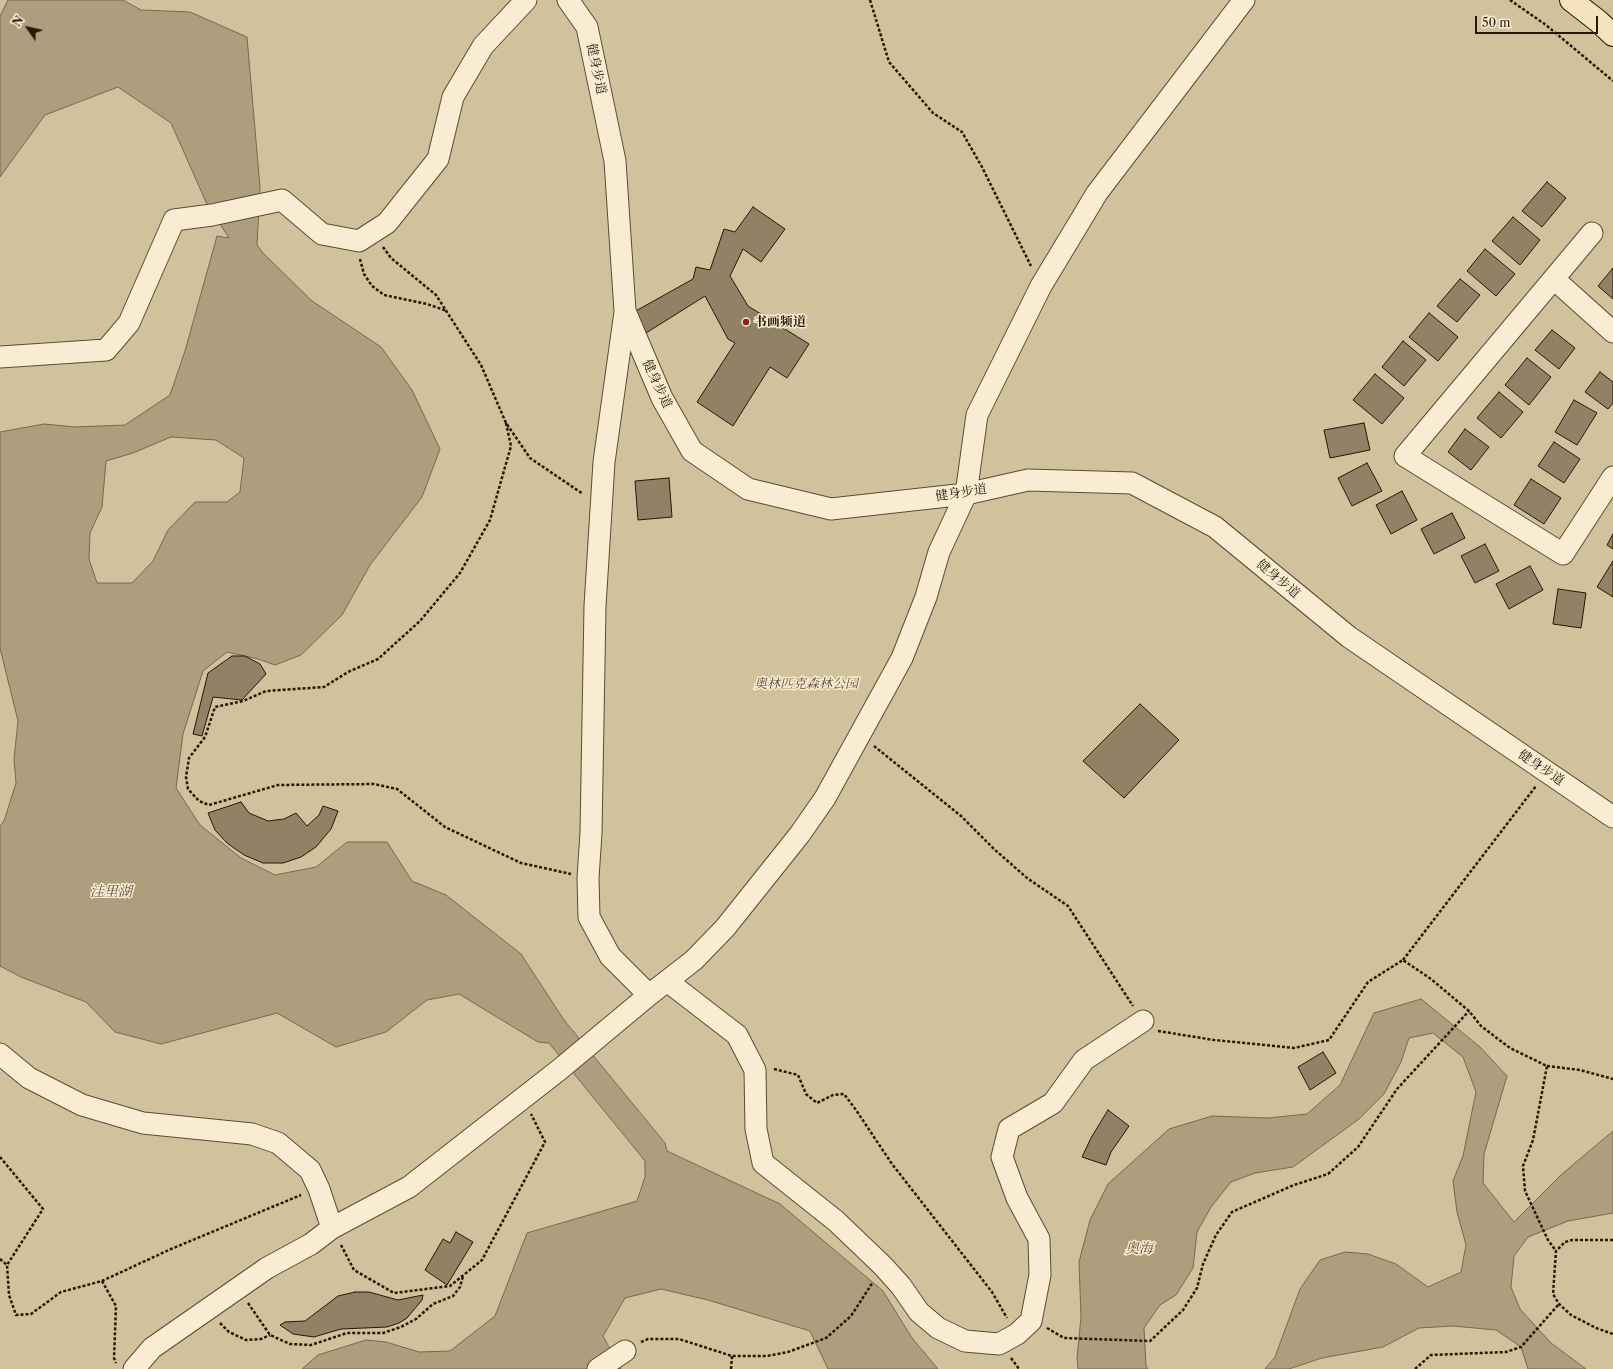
<!DOCTYPE html>
<html>
<head>
<meta charset="utf-8">
<style>
  body { margin:0 }
  #map { position:relative; width:1613px; height:1369px; overflow:hidden; background:#f4e3bc; font-family:"Libre Caslon Text",serif }
  canvas { display:block }
  .north { position:absolute; left:8px; top:8px; width:40px; height:40px; -webkit-text-stroke:3px #f8edd3; paint-order:stroke; rotate:304deg; font-size:11px; font-weight:700; line-height:16px; text-align:center; color:#251907 }
  .north::after { content:''; display:block; margin:auto; width:14px; height:18px; background:#251907; clip-path:polygon(50% 0,100% 100%,50% 72%,0 100%) }
  .scale { position:absolute; left:1475px; top:16px; width:123px; height:18px; box-sizing:border-box; border:2px solid #251907; border-top:0; padding-left:5px; font-size:12px; line-height:14px; white-space:nowrap; color:#251907; -webkit-text-stroke:3px #f8edd3; paint-order:stroke }
</style>
</head>
<body>
<div id="map">
<canvas width="1613" height="1369"></canvas>
<div class="north">N</div>
<div class="scale">50 m</div>
</div>
<script>
const context = document.querySelector('canvas').getContext('2d');
context.lineJoin = 'round';
function fillPath(path, color) { context.fillStyle = color; context.fill(path, 'evenodd'); }
const poly = rows => new Path2D(rows.map(r => 'M' + r).join(''));
function strokePath(path, color, width, dash) { context.strokeStyle = color; context.lineWidth = width; context.lineCap = dash ? 'butt' : 'round'; context.setLineDash(dash || []); context.stroke(path); }
function write(font, color, halo, rows, align = 'center') {
  context.font = font + ' "Libre Caslon Text","Noto Serif SC",serif'; context.lineWidth = 3; context.setLineDash([]); context.textBaseline = 'middle'; context.strokeStyle = halo; context.fillStyle = color; for (const [text, x, y, turn = 0] of rows) {
    context.save(); context.translate(x, y); context.rotate((+turn || 0) * Math.PI / 180); context.textAlign = isNaN(turn) ? turn : align; if (halo) context.strokeText(text, 0, 0); context.fillText(text, 0, 0); context.restore();
  }
}
fillPath(poly([
  [0,0,1613,0,1613,1369,0,1369]
]), '#d1c19d');
const water = poly([
  [8,0,123,0,141,10,190,12,247,37,260,187,257,245,263,253,312,301,381,347,412,390,440,449,422,497,370,565,342,615,301,655,275,665,258,659,227,652,203,671,183,734,176,788,200,825,241,858,275,875,316,867,347,842,387,842,412,881,446,895,521,954,564,1020,665,1143,667,1151,780,1204,883,1291,912,1338,938,1369,828,1369,810,1331,708,1300,661,1289,625,1298,603,1336,621,1369,302,1369,318,1355,366,1340,386,1342,419,1352,450,1351,495,1316,527,1233,637,1201,645,1177,645,1161,549,1043,538,1042,459,994,427,1000,386,1032,336,1047,277,1013,161,1044,115,1032,86,1002,21,977,0,966,0,826,4,821,16,783,14,759,18,721,0,648,0,432,44,424,75,427,125,425,170,395,185,351,217,236,229,238,206,202,171,123,118,87,45,115,0,177,0,16,8,0],
  [171,437,216,440,244,458,240,492,227,502,195,502,168,530,153,561,132,583,97,583,89,559,90,533,102,507,106,461,133,453,171,437],
  [1421,999,1480,1047,1507,1076,1484,1154,1483,1183,1514,1222,1562,1174,1613,1131,1613,1213,1568,1221,1528,1237,1514,1256,1511,1287,1520,1309,1551,1343,1586,1369,1528,1369,1521,1347,1496,1330,1453,1326,1419,1328,1383,1347,1322,1358,1289,1369,1265,1369,1275,1357,1300,1289,1320,1260,1345,1252,1368,1254,1396,1264,1428,1287,1461,1272,1466,1245,1457,1212,1453,1181,1463,1156,1476,1092,1463,1057,1433,1033,1409,1038,1401,1062,1384,1094,1359,1119,1293,1167,1255,1173,1231,1182,1211,1207,1197,1232,1193,1268,1176,1295,1160,1305,1144,1328,1146,1366,1148,1369,1078,1369,1077,1358,1081,1317,1079,1262,1090,1220,1108,1184,1169,1129,1212,1116,1268,1118,1307,1114,1340,1085,1374,1013,1421,999]
]);
fillPath(water, '#ae9e7e');
strokePath(water, '#77694e', 1);
const building = poly([
  [1547,182,1566,198,1542,227,1522,211,1547,182],
  [753,207,785,229,761,262,743,249,730,276,748,306,809,344,787,378,770,367,733,426,697,402,735,343,728,339,705,296,646,333,634,312,693,279,696,267,710,270,724,229,735,232,753,207],
  [1513,217,1540,240,1520,265,1492,241,1513,217],
  [1485,249,1515,274,1496,296,1467,271,1485,249],
  [1613,268,1613,299,1598,286,1613,268],
  [1460,279,1480,295,1457,322,1437,306,1460,279],
  [1429,313,1458,337,1438,361,1409,337,1429,313],
  [1552,330,1575,348,1559,369,1535,350,1552,330],
  [1403,341,1426,360,1404,386,1382,367,1403,341],
  [1527,358,1551,377,1529,405,1505,385,1527,358],
  [1600,372,1613,382,1613,403,1608,409,1585,392,1600,372],
  [1375,374,1404,398,1382,424,1353,400,1375,374],
  [1499,392,1523,412,1501,438,1477,418,1499,392],
  [1574,400,1597,413,1577,445,1555,432,1574,400],
  [1364,423,1370,450,1330,458,1324,430,1364,423],
  [1465,429,1489,447,1471,470,1448,452,1465,429],
  [1554,442,1580,459,1564,483,1538,466,1554,442],
  [1367,463,1382,491,1352,506,1338,478,1367,463],
  [669,478,672,517,638,520,635,481,669,478],
  [1531,479,1561,498,1544,524,1514,505,1531,479],
  [1402,491,1417,520,1391,534,1376,505,1402,491],
  [1452,513,1465,538,1434,554,1421,529,1452,513],
  [1613,534,1613,549,1607,545,1613,534],
  [1485,544,1499,571,1475,583,1461,556,1485,544],
  [1613,561,1613,597,1597,587,1613,561],
  [1530,566,1543,590,1509,609,1496,584,1530,566],
  [1558,589,1586,593,1581,628,1553,624,1558,589],
  [232,656,245,656,260,664,266,674,242,700,213,697,202,736,193,734,208,673,232,656],
  [1140,704,1179,740,1124,798,1083,761,1140,704],
  [241,802,249,813,268,821,284,819,296,813,307,826,319,815,323,806,338,811,331,829,316,847,301,857,283,863,263,863,244,855,227,843,215,830,208,813,241,802],
  [1323,1052,1336,1073,1310,1090,1298,1067,1323,1052],
  [1108,1110,1129,1126,1111,1152,1106,1165,1082,1157,1091,1138,1108,1110],
  [456,1232,473,1242,447,1285,425,1270,443,1239,450,1243,456,1232],
  [355,1292,369,1292,398,1300,423,1295,422,1300,407,1318,399,1323,387,1327,341,1329,314,1337,293,1334,280,1325,285,1322,305,1321,338,1296,355,1292]
]);
fillPath(building, '#918265');
strokePath(building, '#251907', 1);
const minor = poly([
  [568,0,587,27,615,161,625,311,662,398,692,451,748,489,831,509,966,494,1028,480,1132,483,1215,527,1349,637,1613,817],
  [1592,233,1405,456,1563,554,1613,477],
  [1554,279,1613,332],
  [0,357,106,350,129,323,174,220,212,215,282,200,322,234,359,241,387,223,438,159,453,97,483,46,526,0],
  [667,981,737,1035,755,1070,756,1129,763,1163,836,1221,883,1266,901,1286,919,1312,938,1328,965,1341,999,1344,1017,1334,1031,1321,1040,1275,1039,1239,1017,1198,1002,1157,1009,1129,1053,1103,1084,1060,1143,1021],
  [649,995,694,960,725,928,800,834,825,798,902,658,926,597,939,552,966,494,977,415,1041,286,1097,193,1244,0],
  [0,1054,29,1078,82,1105,143,1123,252,1134,278,1143,310,1170,319,1189,332,1228],
  [134,1369,152,1348,267,1268,311,1244,332,1228,409,1187,559,1070,649,995,610,956,589,917,588,878,591,833,595,606,604,462,625,312],
  [598,1369,625,1351]
]);
const major = poly([
  [1571,0,1598,21,1613,35]
]);
strokePath(minor, '#594c34', 23);
strokePath(major, '#251907', 24);
strokePath(poly([
  [870,0,889,62,933,113,962,132,982,167,1031,266],
  [1510,0,1546,25,1613,81],
  [383,247,391,258,436,295,481,365,506,423,530,458,583,494],
  [360,259,364,274,372,286,384,295,427,304,447,311],
  [506,423,511,446,490,520,460,573,420,621,378,659,348,672,324,687,266,691,243,701,215,707,205,737,189,758,186,777,188,789,199,801,209,805,278,785,374,784,397,789,445,827,521,863,571,874],
  [874,746,961,816,994,849,1027,878,1068,906,1133,1006],
  [1403,960,1536,786],
  [1158,1031,1214,1040,1294,1048,1329,1040,1368,982,1403,960,1431,979,1469,1011,1481,1026,1510,1048,1547,1066,1533,1140,1523,1166,1525,1191,1548,1240,1556,1251],
  [1547,1066,1580,1070,1613,1079],
  [774,1069,798,1075,806,1094,817,1103,833,1095,844,1094,856,1110,892,1164,992,1292,1007,1318],
  [0,1157,43,1209,7,1265],
  [1613,1240,1572,1240,1565,1242,1556,1251,1553,1294,1559,1304,1571,1315,1596,1328,1613,1334],
  [341,1245,354,1270,394,1293,450,1286,482,1260,545,1142,531,1114],
  [0,1259,7,1265,9,1295,16,1315,31,1314,61,1292,102,1281,171,1249,301,1195],
  [102,1281,116,1306,114,1358,116,1363],
  [248,1303,270,1335,290,1344,311,1345,347,1333,383,1333,401,1327,416,1319,433,1304,453,1296,460,1287,463,1276],
  [220,1323,229,1332,246,1340,261,1339,270,1335],
  [1047,1328,1064,1338,1150,1341,1183,1310,1197,1288,1203,1264,1216,1235,1232,1212,1294,1185,1328,1174,1358,1147,1397,1089,1469,1011],
  [641,1342,648,1339,679,1339,732,1356,767,1356,788,1352,826,1338,851,1316,873,1282],
  [1011,1358,1019,1369],
  [731,1369,732,1356],
  [1415,1369,1431,1355,1506,1352,1521,1347,1559,1304]
]), '#251907', 2.5, [3, 2]);
strokePath(minor, '#f8edd3', 21);
strokePath(major, '#f4e3bc', 22);
for (const [x, y, r, color] of [
  [746,322,4,"#8f2418"]
]) { const dot = new Path2D(); dot.arc(x, y, r, 0, 2 * Math.PI); context.fillStyle = color; context.fill(dot); strokePath(dot, '#f8edd3', 1.5); }
write('13px', '#251907', '#f8edd3', [
  ["健身步道",596,69,78],
  ["健身步道",657,384,65],
  ["健身步道",961,493,-9],
  ["健身步道",1278,579,40],
  ["健身步道",1541,768,34]
]);
write('bold 13px', '#251907', '#f8edd3', [
  ["书画频道",754,322]
], 'left');
write('italic 13px', '#594b34', '#f8edd3', [
  ["奥林匹克森林公园",806,684]
]);
write('italic 14px', '#5c4e37', '#f8edd3', [
  ["洼里湖",111,892],
  ["奥海",1139,1249]
]);
</script>
</body>
</html>
